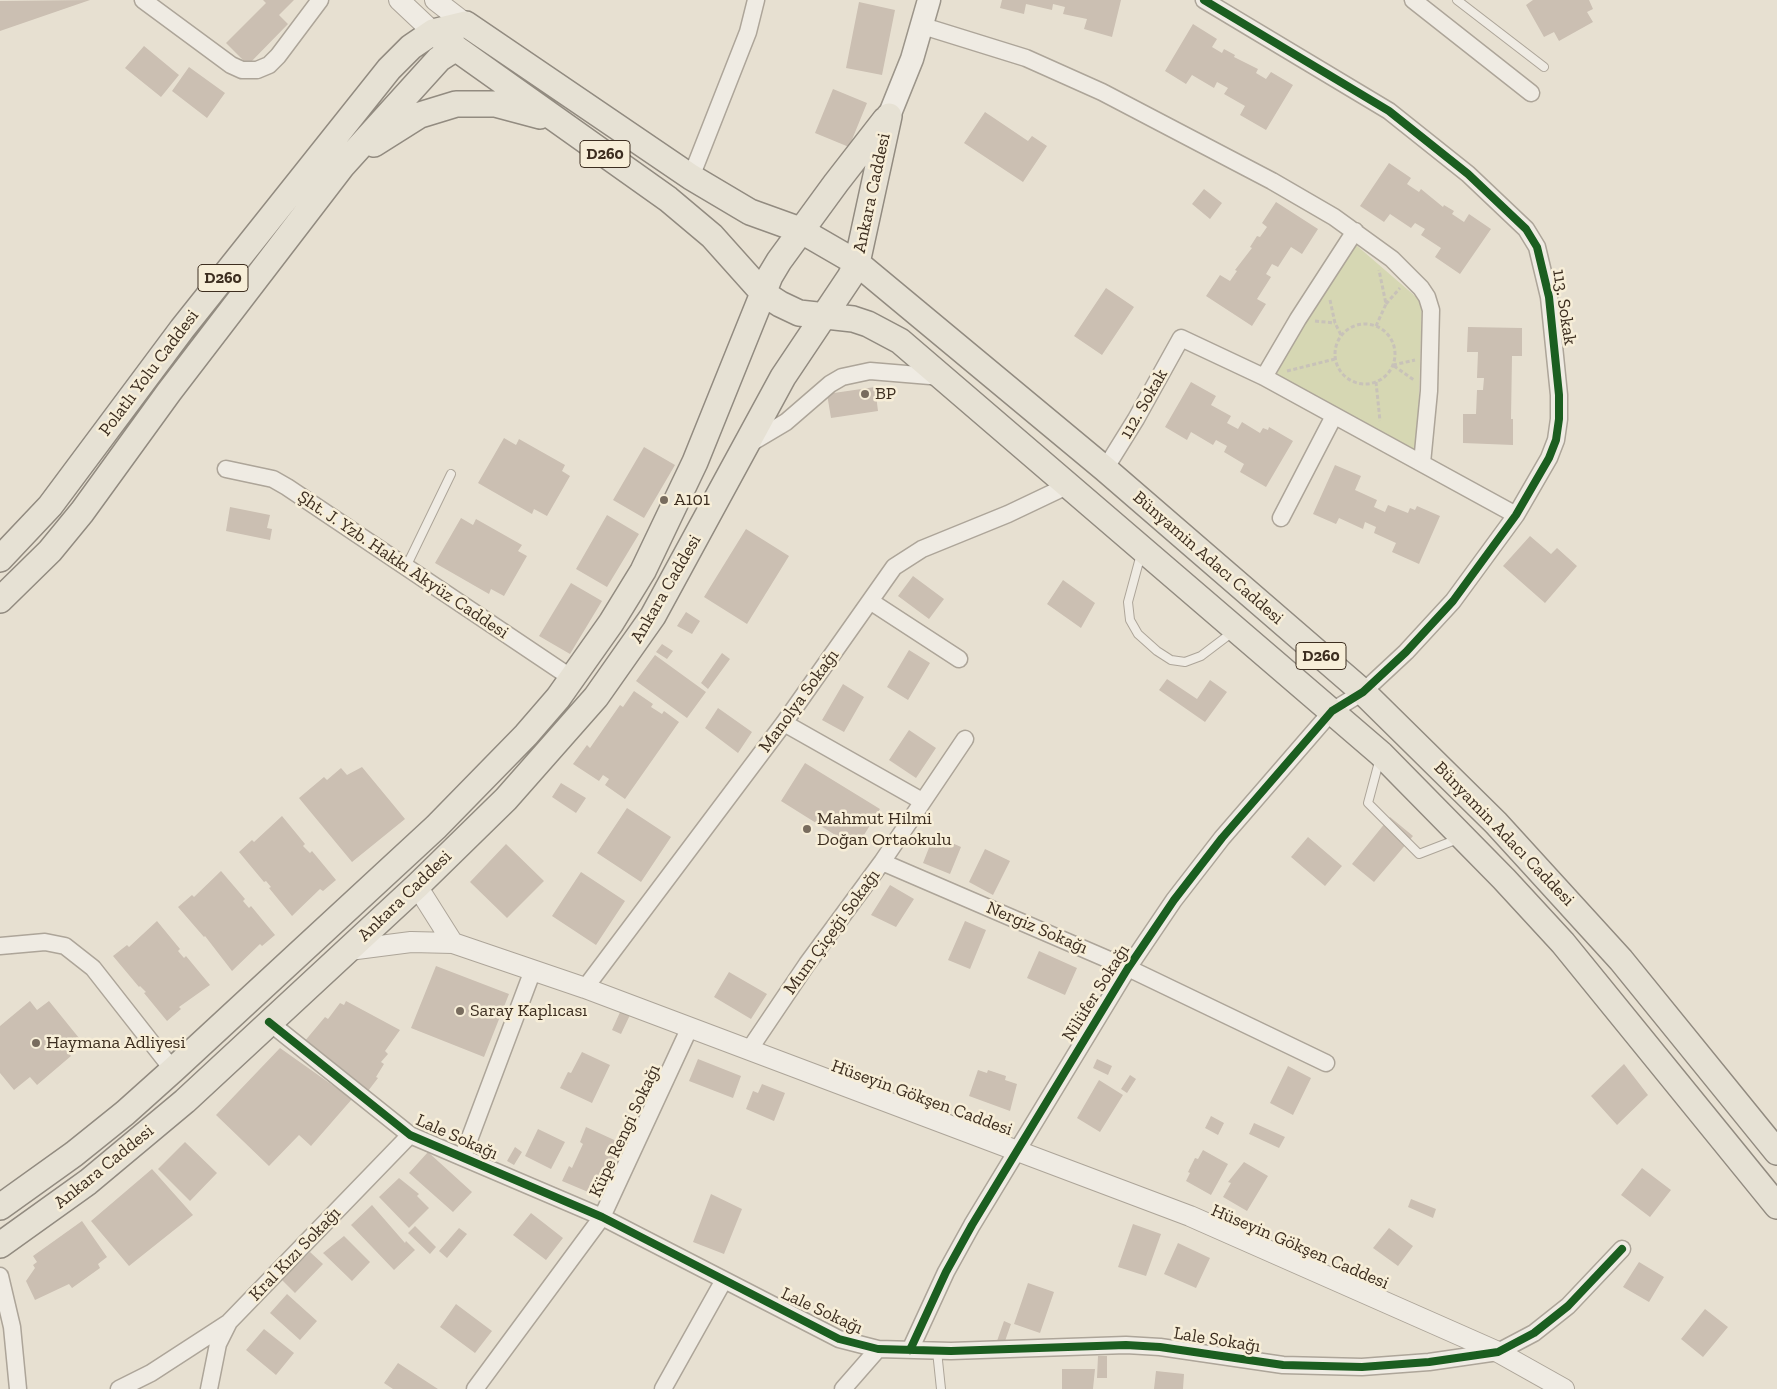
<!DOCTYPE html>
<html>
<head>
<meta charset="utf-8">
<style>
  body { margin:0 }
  canvas { display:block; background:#e7e0d1 }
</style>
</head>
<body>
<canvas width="1777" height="1389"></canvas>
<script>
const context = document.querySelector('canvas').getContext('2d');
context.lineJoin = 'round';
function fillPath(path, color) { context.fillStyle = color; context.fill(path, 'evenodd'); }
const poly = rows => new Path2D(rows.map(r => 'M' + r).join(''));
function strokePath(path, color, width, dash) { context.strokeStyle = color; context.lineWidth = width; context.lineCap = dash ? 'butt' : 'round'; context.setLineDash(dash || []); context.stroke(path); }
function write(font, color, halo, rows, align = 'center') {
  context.font = font + ' "Zilla Slab",serif'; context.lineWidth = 5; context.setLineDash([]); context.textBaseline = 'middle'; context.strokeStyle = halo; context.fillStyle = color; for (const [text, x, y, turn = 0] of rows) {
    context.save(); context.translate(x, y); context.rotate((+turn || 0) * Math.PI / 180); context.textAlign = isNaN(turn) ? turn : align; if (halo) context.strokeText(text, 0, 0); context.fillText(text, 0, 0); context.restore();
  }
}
fillPath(poly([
  [1356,245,1422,302,1417,455,1276,375,1334,269]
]), '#d6d7b3');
fillPath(poly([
  [90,0,0,31,0,1],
  [263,0,294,0,279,15,288,24,248,65,226,43,266,3],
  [1002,0,1121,0,1112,37,1084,29,1087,19,1063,14,1065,7,1053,4,1052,10,1026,4,1024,14,1000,8],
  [1533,0,1589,0,1593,9,1587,12,1593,22,1559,41,1554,32,1544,37,1526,5],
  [859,2,895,10,882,75,846,68],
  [1193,24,1217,39,1212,47,1222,53,1224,49,1235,55,1234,57,1258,69,1256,73,1266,79,1271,72,1293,85,1266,130,1240,115,1245,106,1224,94,1228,88,1217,82,1214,88,1192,75,1186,84,1165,71],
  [144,46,179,75,161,97,125,68],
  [189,67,225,93,207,118,172,91],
  [833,89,867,103,849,147,815,133],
  [985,112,1028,141,1032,136,1047,146,1023,182,964,143],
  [1389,163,1411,178,1407,184,1419,192,1421,189,1443,207,1444,205,1454,211,1452,214,1464,222,1469,214,1491,229,1460,274,1435,257,1441,248,1421,235,1425,229,1415,223,1411,228,1390,214,1384,222,1360,206],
  [1204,189,1222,203,1210,219,1192,204],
  [1276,202,1318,229,1302,254,1291,247,1278,267,1272,264,1266,274,1271,277,1257,299,1266,304,1252,326,1206,296,1220,275,1230,281,1237,271,1235,270,1252,248,1250,247,1257,236,1260,237,1267,227,1262,223],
  [1106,288,1134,307,1102,355,1074,336],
  [1468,327,1522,328,1522,356,1512,356,1511,419,1513,419,1513,445,1463,443,1463,414,1476,414,1477,390,1483,390,1484,378,1477,378,1478,352,1467,352],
  [1191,382,1216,396,1211,405,1231,416,1227,423,1238,429,1242,422,1260,433,1263,428,1268,430,1269,427,1293,441,1266,487,1240,472,1244,464,1224,452,1227,446,1216,440,1213,445,1191,432,1187,440,1165,427],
  [875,387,878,411,831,418,827,394],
  [504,438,516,445,519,439,565,465,562,471,570,476,547,516,534,509,532,514,478,483],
  [644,447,675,465,644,518,613,500],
  [1335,465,1361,476,1355,490,1377,500,1374,507,1385,512,1388,505,1408,513,1410,508,1415,510,1417,506,1440,516,1419,564,1392,552,1396,543,1374,533,1376,527,1365,522,1363,529,1339,518,1336,524,1313,514],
  [230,507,270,515,267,528,272,529,270,540,226,531],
  [607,515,639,534,607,587,576,569],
  [461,518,473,525,476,519,522,545,518,551,527,556,504,596,491,589,489,594,435,563],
  [746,529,789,556,747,624,704,597],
  [1530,536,1551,554,1557,548,1577,566,1545,603,1503,566],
  [913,576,944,599,929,619,898,596],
  [1063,580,1095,603,1081,628,1047,604],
  [571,583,602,601,570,654,539,636],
  [686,612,700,621,692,634,677,626],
  [662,644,673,651,667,659,656,652],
  [909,650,930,663,908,700,887,687],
  [722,653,730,659,708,689,701,683],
  [655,655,706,692,687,718,636,681],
  [1167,679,1197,699,1210,680,1227,692,1205,722,1159,690],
  [843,684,864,697,844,732,822,720],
  [634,691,653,704,651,707,662,714,664,711,679,722,625,799,605,785,609,779,603,775,599,781,573,764,587,745,590,748,620,705,623,707],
  [718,708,752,732,738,753,705,728],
  [909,730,936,748,916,778,889,760],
  [805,763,880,809,856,848,781,801],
  [362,767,405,819,352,862,299,798,324,777,327,780,341,768,347,775],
  [561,783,586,798,576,813,552,797],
  [627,808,671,837,641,882,597,853],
  [282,816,305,844,303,846,310,853,312,851,336,880,323,891,320,889,292,916,269,888,271,887,266,881,264,882,239,852,252,840,254,842],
  [1390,817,1413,836,1374,882,1352,864],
  [934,835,961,847,950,874,923,863],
  [1308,837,1342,866,1325,886,1291,857],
  [506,844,544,881,507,918,470,882],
  [985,849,1010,861,993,895,969,882],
  [221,871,245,899,243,901,249,908,251,906,275,935,262,946,260,944,232,971,205,936,204,937,178,907,192,895,194,897],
  [581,872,625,901,596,945,552,916],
  [890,885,914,899,896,927,871,915],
  [157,921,180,949,178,951,184,958,186,956,210,985,179,1007,181,1009,167,1021,144,993,146,992,140,986,139,987,113,956,127,945,129,947],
  [965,921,986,930,970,969,948,960],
  [1039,951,1077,968,1065,995,1027,978],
  [436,966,509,994,484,1057,411,1028],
  [729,972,767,994,751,1019,714,997],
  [30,1001,37,1010,49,1001,79,1038,65,1049,71,1056,37,1085,30,1077,14,1090,0,1073,0,1026],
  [346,1001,400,1030,385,1051,388,1054,381,1062,384,1064,376,1077,378,1078,368,1091,304,1042,325,1017,328,1019,340,1003,344,1005],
  [621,1010,630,1015,621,1034,612,1030],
  [280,1048,352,1099,311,1146,299,1135,269,1166,216,1115],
  [582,1052,610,1065,592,1103,560,1088,568,1072,571,1073],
  [698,1059,741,1076,733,1098,689,1081],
  [1097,1059,1112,1066,1108,1075,1093,1068],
  [1624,1064,1648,1095,1617,1125,1591,1096],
  [1288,1066,1311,1078,1293,1115,1270,1103],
  [978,1070,987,1073,988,1070,1006,1076,1005,1080,1017,1084,1010,1111,969,1096],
  [1130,1075,1136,1079,1127,1093,1121,1089],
  [1099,1080,1123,1095,1100,1132,1077,1118],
  [762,1084,785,1093,774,1121,746,1109,753,1091,758,1093],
  [1211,1116,1224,1123,1218,1135,1205,1128],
  [1254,1123,1285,1137,1279,1148,1249,1134],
  [586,1127,623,1144,600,1197,562,1181,569,1166,572,1168,583,1144,580,1142],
  [538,1129,565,1142,551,1169,525,1156],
  [185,1142,217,1173,190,1201,158,1169],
  [515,1147,522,1152,514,1165,507,1161],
  [1203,1150,1228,1164,1211,1195,1186,1181,1190,1173,1188,1172,1195,1158,1198,1159],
  [428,1152,472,1192,453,1212,409,1173],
  [1244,1162,1268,1176,1247,1211,1223,1197,1231,1183,1228,1182],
  [1642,1168,1671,1190,1650,1217,1621,1195],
  [152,1169,193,1215,129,1266,91,1221],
  [399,1178,419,1194,417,1196,429,1208,409,1228,379,1197],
  [711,1194,742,1209,724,1254,693,1242],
  [1411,1199,1436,1209,1433,1218,1408,1207],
  [372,1205,405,1243,406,1241,415,1250,394,1270,351,1225],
  [531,1213,563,1238,546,1260,513,1235],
  [82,1221,107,1257,98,1264,100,1268,72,1288,69,1284,35,1300,26,1281,35,1268,33,1265,37,1262,33,1256],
  [1133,1224,1161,1234,1146,1276,1118,1267],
  [415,1226,436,1247,430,1254,408,1233],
  [459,1228,467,1234,447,1258,439,1251],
  [1389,1228,1413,1246,1398,1266,1373,1248],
  [344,1236,370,1262,352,1281,323,1253],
  [1178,1243,1210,1258,1196,1288,1164,1274],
  [310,1252,323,1264,295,1293,282,1280],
  [1639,1262,1664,1277,1649,1302,1623,1287],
  [1028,1283,1054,1292,1040,1333,1014,1324],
  [287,1294,317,1321,300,1340,270,1313],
  [456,1304,492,1331,475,1353,440,1327],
  [1705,1309,1728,1327,1703,1357,1681,1339],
  [1004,1321,1011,1324,1004,1344,997,1341],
  [264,1329,294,1353,276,1375,246,1350],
  [1098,1356,1107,1356,1107,1378,1097,1378],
  [398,1363,438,1389,393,1389,384,1383],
  [1062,1369,1095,1369,1093,1389,1062,1389],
  [1156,1371,1184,1374,1183,1389,1154,1389]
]), '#cbbfb2');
const service = poly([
  [1457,0,1544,67],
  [1141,554,1128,602,1130,620,1138,634,1157,651,1171,660,1185,662,1201,656,1234,631],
  [406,567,451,474],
  [1380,758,1368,803,1419,854,1458,839],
  [937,1351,941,1389]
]);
const minor = poly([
  [143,0,231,65,242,70,257,70,269,65,278,56,320,0],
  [1413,0,1531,93],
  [923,26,1026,58,1102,92,1272,181,1334,217,1392,259,1421,288,1427,297,1431,310,1429,391,1422,463],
  [691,177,748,32,756,0],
  [1264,377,1298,319,1355,231],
  [749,444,786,422,830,384,842,377,870,371,942,377],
  [226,469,273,479,287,487,573,679],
  [1105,469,1136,419,1181,338,1264,377,1516,515],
  [1281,518,1334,416],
  [870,601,959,659],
  [784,723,922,801],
  [882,862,1128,968,1326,1063],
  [0,946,45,942,65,946,93,968,173,1070],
  [585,988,784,723,894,567,922,549,1008,514,1069,485],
  [269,1022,410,1135,602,1217,839,1339,878,1349,951,1351,1126,1345,1160,1347,1283,1365,1362,1367,1429,1362,1498,1352,1534,1333,1568,1306,1622,1249],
  [749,1050,807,964,882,862,965,739],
  [463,1156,533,970],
  [0,1276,12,1327,18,1389],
  [910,1350,946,1272,972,1225,1128,968,1174,900,1222,838,1332,711,1363,692,1406,652,1453,601,1516,515,1549,458,1556,440,1559,419,1559,395,1549,297,1537,247,1526,229,1468,174,1389,111,1204,0],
  [119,1389,151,1373,228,1323],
  [209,1389,218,1344,229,1322,410,1135],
  [475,1389,602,1217,690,1027],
  [663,1389,724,1280],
  [843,1389,878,1349]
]);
const tertiary = poly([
  [399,0,433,32],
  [435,0,466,24],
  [417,886,453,943],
  [349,950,411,942,453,943,585,988,1190,1216,1498,1352,1564,1389]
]);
const secondary = poly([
  [889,116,912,59,929,0]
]);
const primary = poly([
  [433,32,668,199,712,236,763,293,780,304,799,313,853,319,868,324,900,341,1381,754,1504,879,1563,943,1777,1206],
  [374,144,420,115,456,104,495,104,540,116],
  [0,559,50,506,182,329,389,69,411,47,433,32,466,24,691,177,750,212,800,230,857,263,1105,469,1363,692,1496,823,1621,960,1777,1152],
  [0,600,50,551,82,512,169,392,343,165,439,59,456,48],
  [0,1207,74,1154,125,1113,173,1070,436,827,526,735,558,698,611,623,643,571,695,462,770,276,779,261,836,183,885,120],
  [0,1245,88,1182,185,1101,417,886,506,799,596,697,653,616,783,377,850,277,857,263,889,116]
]);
strokePath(service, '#ada599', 10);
strokePath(minor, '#ada599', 19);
strokePath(tertiary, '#ada599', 22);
strokePath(secondary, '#9c958a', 25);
strokePath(primary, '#928b80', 28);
strokePath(poly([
  [1330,300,1335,323,1341,335],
  [1386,304,1400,288],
  [1315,321,1335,323],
  '1335 354a30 30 0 1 1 60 0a30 30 0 1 1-60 0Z',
  [1376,326,1386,304,1379,270],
  [1393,365,1415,360],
  [1394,366,1414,380],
  [1287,371,1335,359],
  [1376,382,1380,421]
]), '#c8c2b9', 3, [4, 2.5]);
strokePath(service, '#efebe3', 8);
strokePath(minor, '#efebe3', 16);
strokePath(tertiary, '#efebe3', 20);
strokePath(secondary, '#efebe3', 22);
strokePath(primary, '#e6e1d4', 25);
strokePath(poly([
  [269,1022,410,1135,602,1217,839,1339,878,1349,951,1351,1126,1345,1160,1347,1283,1365,1362,1367,1429,1362,1498,1352,1534,1333,1568,1306,1622,1249],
  [910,1350,946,1272,972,1225,1128,968,1174,900,1222,838,1332,711,1363,692,1406,652,1453,601,1516,515,1549,458,1556,440,1559,419,1559,395,1549,297,1537,247,1526,229,1468,174,1389,111,1204,0]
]), '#1b5e20', 8);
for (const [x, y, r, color] of [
  [865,394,5,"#786c5e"],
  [664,500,5,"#786c5e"],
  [807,829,5,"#786c5e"],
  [460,1011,5,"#786c5e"],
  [36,1043,5,"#786c5e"]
]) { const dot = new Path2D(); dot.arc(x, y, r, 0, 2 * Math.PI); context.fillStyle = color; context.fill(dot); strokePath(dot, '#f7eed8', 2); }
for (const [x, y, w] of [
  [605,154,50],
  [223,278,50],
  [1321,656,50]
]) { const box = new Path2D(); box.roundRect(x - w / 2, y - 13.5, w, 27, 4); context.fillStyle = '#f7eed8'; context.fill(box); strokePath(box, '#3d2e20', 1); }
write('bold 16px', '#3d2e20', null, [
  ["D260",605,154],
  ["D260",223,278],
  ["D260",1321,656]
]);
write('18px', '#3d2e20', '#f7eed8', [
  ["Ankara Caddesi",872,193,-78],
  ["113. Sokak",1564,307,81],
  ["Polatlı Yolu Caddesi",149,373,-53],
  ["112. Sokak",1144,404,-60],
  ["Bünyamin Adacı Caddesi",1208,558,41],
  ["Şht. J. Yzb. Hakkı Akyüz Caddesi",403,565,34],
  ["Ankara Caddesi",666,589,-60],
  ["Manolya Sokağı",799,701,-54],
  ["Bünyamin Adacı Caddesi",1504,834,46],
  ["Ankara Caddesi",405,896,-44],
  ["Nergiz Sokağı",1037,928,23],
  ["Mum Çiçeği Sokağı",832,932,-54],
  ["Nilüfer Sokağı",1096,993,-58],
  ["Hüseyin Gökşen Caddesi",922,1098,20],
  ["Küpe Rengi Sokağı",625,1131,-65],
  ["Lale Sokağı",457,1137,24],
  ["Ankara Caddesi",104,1167,-39],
  ["Hüseyin Gökşen Caddesi",1300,1247,23],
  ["Kral Kızı Sokağı",295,1254,-46],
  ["Lale Sokağı",822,1311,25],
  ["Lale Sokağı",1217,1340,9]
]);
write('18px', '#3d2e20', '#f7eed8', [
  ["BP",875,394],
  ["A101",674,500],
  ["Mahmut Hilmi",817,819],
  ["Doğan Ortaokulu",817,840],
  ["Saray Kaplıcası",470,1011],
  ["Haymana Adliyesi",46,1043]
], 'left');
</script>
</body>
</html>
